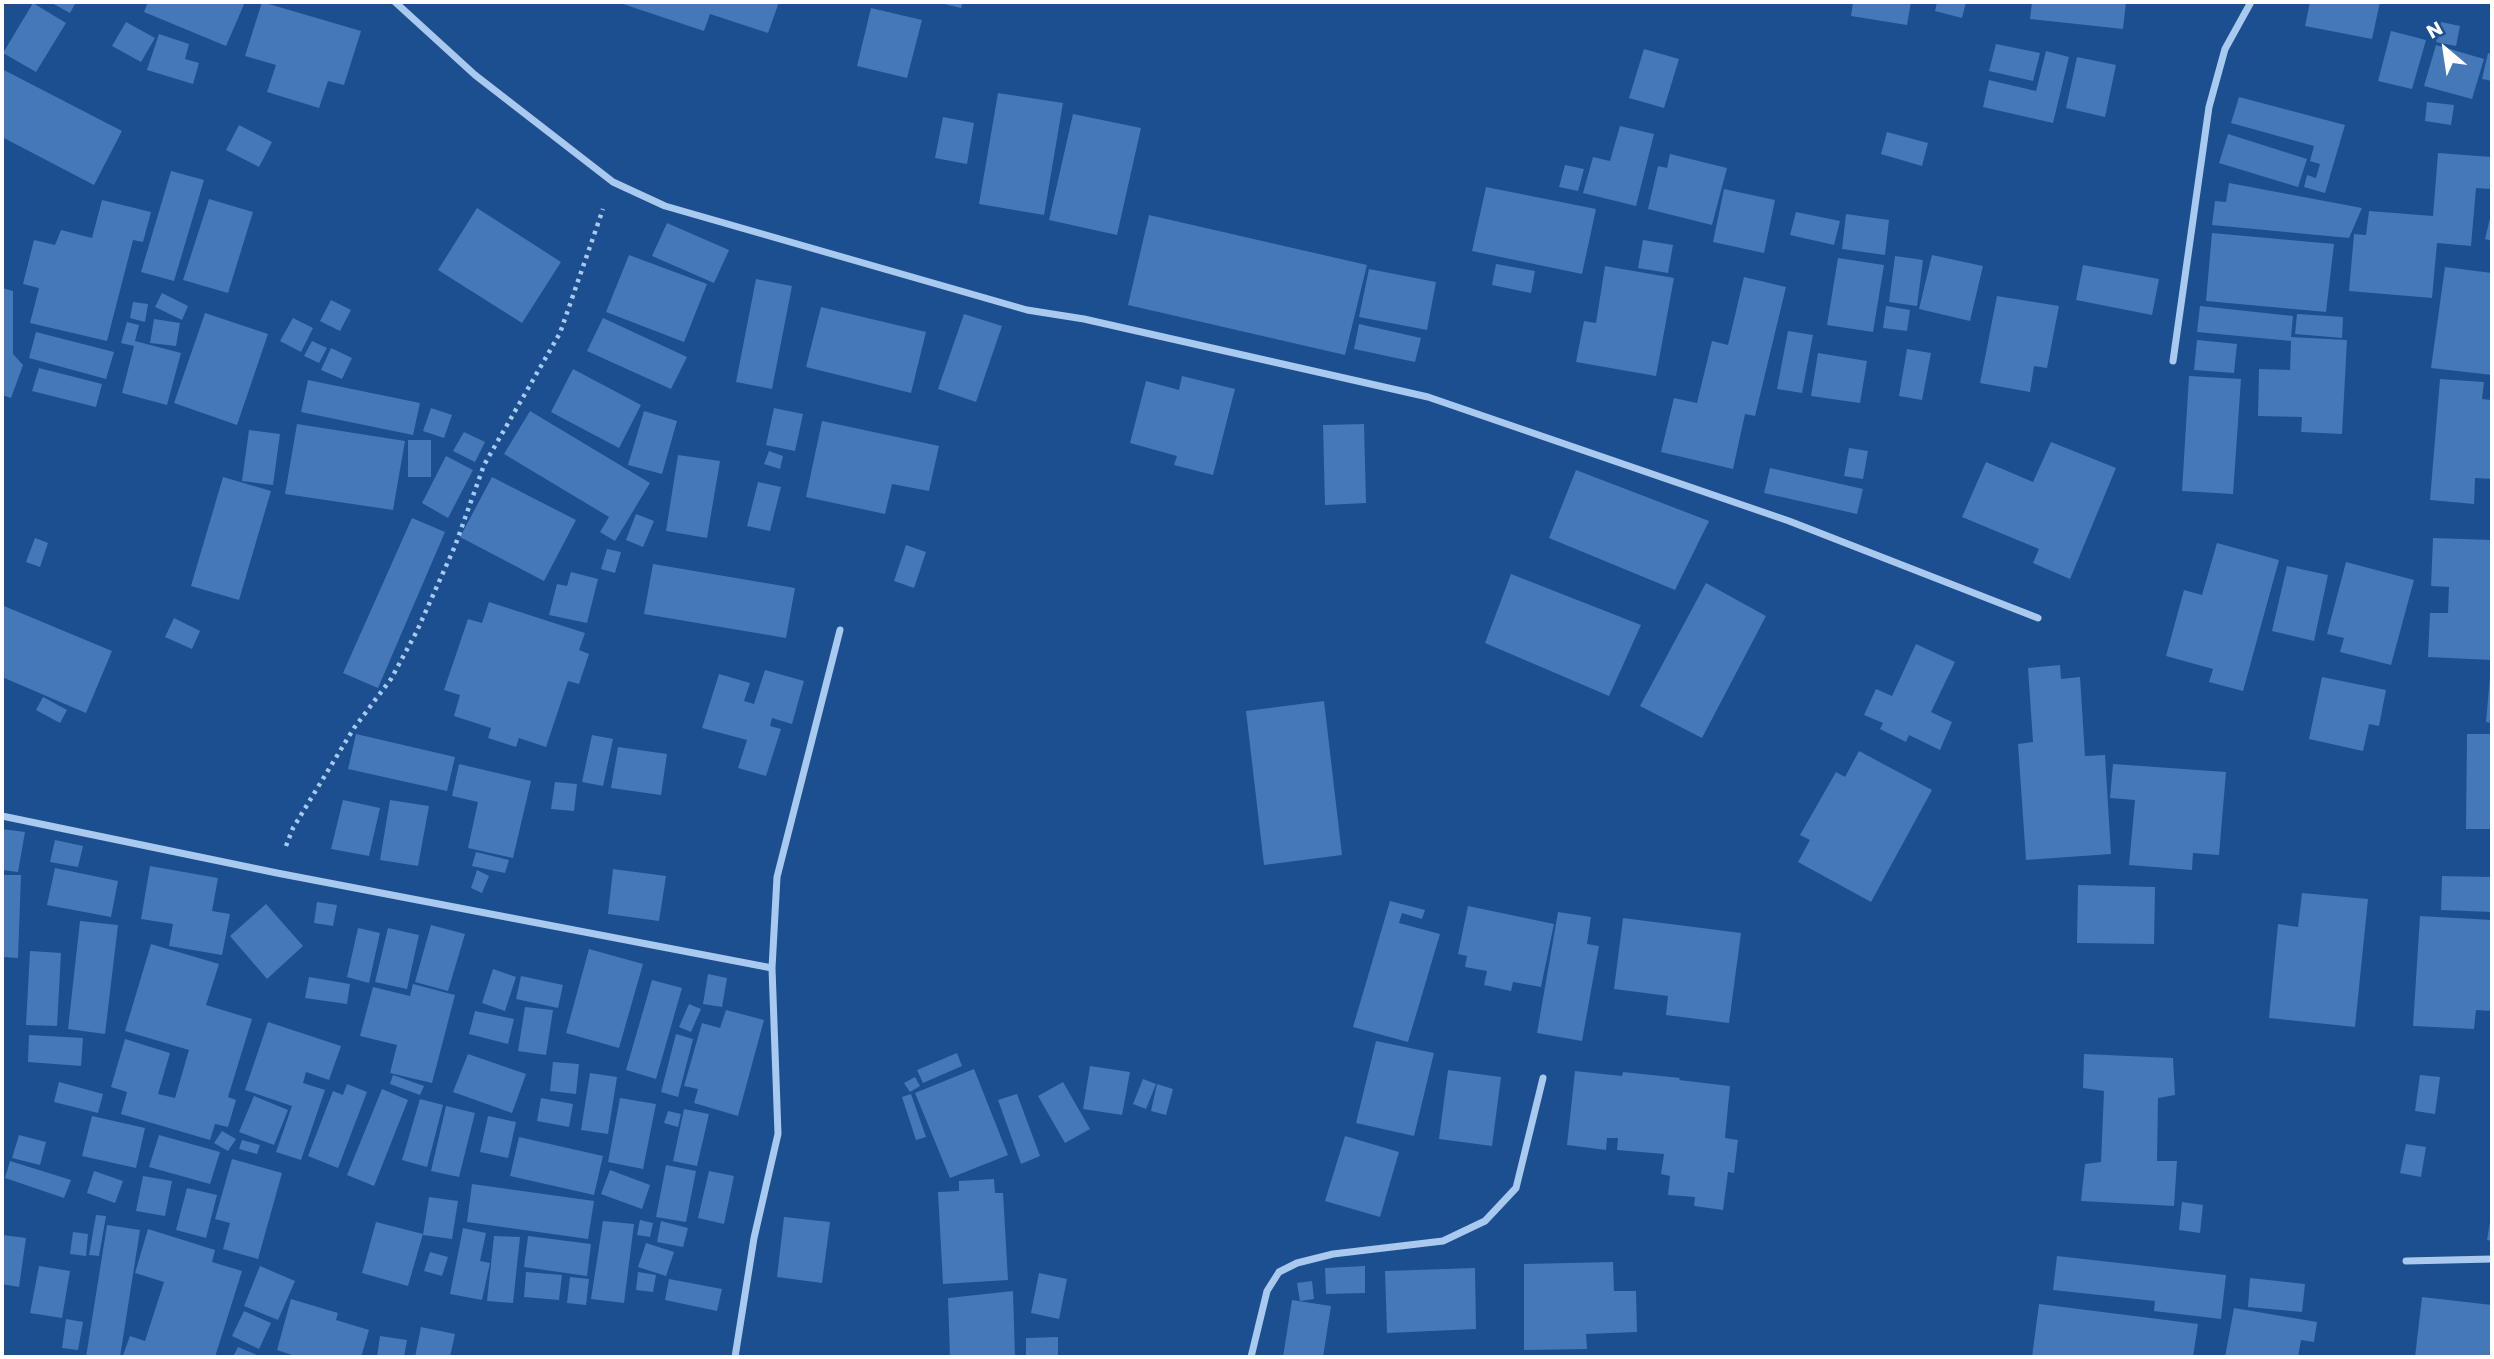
<!DOCTYPE html>
<html>
<head>
<meta charset="utf-8">
<style>
  body { margin:0 }
  #map { position:relative; width:2494px; height:1359px; overflow:hidden; background:#1b4f8f; font-family:Poppins,sans-serif }
  canvas { display:block }
  .frame { position:absolute; inset:0; border:4px solid #fff; pointer-events:none }
  .north { position:absolute; left:2410px; top:14px; width:70px; height:70px; -webkit-text-stroke:5px #1b4f8f; paint-order:stroke; rotate:331deg; font-size:19px; font-weight:700; line-height:28px; text-align:center; color:#fff }
  .north::after { content:''; display:block; margin:auto; width:24px; height:32px; background:#fff; clip-path:polygon(50% 0,100% 100%,50% 72%,0 100%) }
</style>
</head>
<body>
<div id="map">
<canvas width="2494" height="1359"></canvas>
<div class="frame"></div>
<div class="north">N</div>
</div>
<script>
const context = document.querySelector('canvas').getContext('2d');
context.lineJoin = 'round';
function fillPath(path, color) { context.fillStyle = color; context.fill(path, 'evenodd'); }
const poly = rows => new Path2D(rows.map(r => 'M' + r).join(''));
function strokePath(path, color, width, dash) { context.strokeStyle = color; context.lineWidth = width; context.lineCap = dash ? 'butt' : 'round'; context.setLineDash(dash || []); context.stroke(path); }
fillPath(poly([
  [50,2,76,2,70,13],
  [148,2,245,2,226,46,144,12],
  [262,2,361,31,344,85,328,81,319,108,267,92,276,65,245,56],
  [617,2,779,2,768,33,710,14,704,31],
  [936,2,963,2,961,8],
  [1853,2,1911,2,1907,25,1851,16],
  [1937,2,1966,2,1962,18,1935,11],
  [2032,2,2126,2,2123,29,2030,19],
  [2310,2,2380,2,2372,39,2305,26],
  [33,3,66,23,36,72,3,53],
  [871,8,922,20,907,78,857,66],
  [126,22,155,38,141,62,112,46],
  [2441,22,2460,26,2456,46,2436,42],
  [2391,31,2426,40,2412,89,2378,81],
  [159,34,189,44,185,59,199,63,193,84,147,70],
  [1996,44,2040,53,2033,81,1989,71],
  [2436,45,2484,59,2472,99,2424,86],
  [1644,49,1679,59,1664,108,1629,98],
  [2046,51,2069,57,2053,123,1983,107,1989,80,2036,91],
  [2488,53,2492,54,2492,81,2482,79],
  [2077,57,2116,65,2105,117,2066,108],
  [2,69,122,131,94,185,2,137],
  [998,93,1063,103,1044,215,979,204],
  [2239,97,2345,125,2325,193,2304,187,2307,175,2316,178,2320,164,2310,161,2314,146,2231,123],
  [2427,102,2454,105,2451,125,2425,121],
  [1073,114,1141,128,1117,235,1049,220],
  [943,117,974,123,967,164,935,158],
  [239,125,272,142,259,167,226,150],
  [1620,126,1654,134,1636,206,1583,193,1593,157,1610,161],
  [1887,132,1928,143,1922,166,1881,154],
  [2228,134,2307,159,2298,187,2219,163],
  [2438,153,2492,157,2490,189,2476,188,2471,246,2437,243,2432,298,2349,291,2354,234,2366,235,2369,211,2433,216],
  [1670,154,1727,168,1712,225,1648,209,1658,166,1667,168],
  [1565,165,1584,169,1578,191,1559,187],
  [171,171,204,180,174,281,141,272],
  [2229,183,2362,208,2349,238,2212,225,2215,201,2226,202],
  [1486,187,1596,209,1582,274,1472,251],
  [1724,189,1775,200,1764,253,1713,242],
  [209,199,253,212,228,293,183,280],
  [102,200,151,212,143,242,133,240,107,341,30,323,39,288,23,284,34,240,55,245,61,230,92,238],
  [477,208,561,262,522,323,438,270],
  [1796,212,1840,221,1834,245,1790,235],
  [1846,214,1889,220,1885,255,1842,249],
  [2491,214,2492,214,2492,241,2485,239],
  [1149,215,1367,265,1345,355,1128,305],
  [667,223,729,250,714,283,652,256],
  [2212,233,2334,244,2326,312,2206,301],
  [1643,240,1673,245,1668,273,1638,268],
  [629,255,707,284,684,342,606,312],
  [1932,255,1983,266,1970,321,1919,309],
  [1895,256,1923,260,1917,306,1889,302],
  [1838,258,1884,265,1873,332,1827,325],
  [1496,264,1535,271,1531,293,1492,285],
  [2083,265,2159,279,2152,315,2076,300],
  [1605,266,1674,278,1656,376,1576,362,1584,321,1596,323],
  [2445,267,2492,273,2492,375,2431,368],
  [1369,269,1436,282,1427,330,1359,317],
  [1744,277,1786,287,1755,416,1745,414,1733,469,1661,452,1674,398,1697,403,1712,341,1728,345],
  [756,279,792,286,772,389,736,382],
  [2,288,13,291,13,354,23,365,11,398,2,395],
  [162,293,188,306,182,320,155,307],
  [1997,296,2059,306,2047,368,2034,366,2030,392,1980,383],
  [331,300,351,310,340,331,320,321],
  [133,302,148,304,145,322,130,318],
  [1886,306,1910,310,1907,331,1883,328],
  [2200,306,2293,316,2291,337,2347,340,2342,434,2301,432,2302,417,2258,416,2259,369,2290,370,2291,341,2197,332],
  [821,307,926,332,911,393,806,367],
  [205,313,268,334,237,425,174,403],
  [964,314,1002,326,976,402,938,389],
  [2297,314,2343,317,2342,338,2295,334],
  [293,318,313,328,301,352,280,341],
  [603,318,687,357,671,389,587,351],
  [154,319,180,323,176,346,150,343],
  [127,322,139,325,135,341,181,353,167,405,122,393,134,346,121,343],
  [1359,324,1421,338,1415,362,1354,349],
  [1788,331,1813,335,1802,393,1777,389],
  [36,332,114,352,106,379,29,358],
  [2197,340,2237,344,2234,373,2194,370],
  [312,341,327,348,319,363,304,356],
  [331,348,352,358,342,379,321,370],
  [1907,349,1931,353,1922,400,1899,396],
  [1818,353,1867,361,1860,403,1811,396],
  [39,368,102,384,96,407,32,391],
  [573,369,641,405,619,448,551,412],
  [1182,376,1235,389,1213,475,1174,465,1177,456,1130,443,1146,381,1179,390],
  [2189,376,2241,379,2233,494,2182,491],
  [2440,379,2484,382,2482,399,2492,400,2492,479,2475,478,2474,504,2430,500],
  [308,380,420,403,413,435,301,412],
  [431,408,452,415,444,438,423,431],
  [774,408,803,414,795,451,766,445],
  [530,411,650,483,615,541,600,532,609,517,504,454],
  [644,411,677,421,662,474,628,465],
  [822,421,939,446,929,491,892,484,885,514,806,497],
  [297,424,405,441,393,510,285,494],
  [1364,424,1366,503,1325,505,1323,425],
  [249,430,280,434,273,485,242,481],
  [464,432,485,442,475,462,453,451],
  [408,440,431,440,431,477,408,477],
  [2051,442,2116,468,2070,579,2033,563,2039,549,1962,517,1986,462,2033,482],
  [1849,448,1868,451,1863,479,1844,476],
  [769,451,783,456,780,469,764,464],
  [678,455,720,461,707,538,666,531],
  [446,456,473,470,448,518,422,503],
  [1770,468,1863,489,1857,514,1764,493],
  [1576,470,1709,521,1675,590,1549,538],
  [223,477,271,491,239,600,191,586],
  [492,477,576,520,544,581,460,537],
  [758,482,781,487,770,531,747,526],
  [636,514,654,521,643,547,626,540],
  [412,518,445,532,378,688,343,673],
  [35,538,48,543,40,567,26,562],
  [2433,538,2492,540,2492,660,2428,657,2430,613,2448,613,2449,587,2431,586],
  [2217,543,2279,560,2243,691,2209,682,2213,669,2166,656,2184,590,2202,595],
  [906,545,926,552,914,588,894,581],
  [607,549,621,552,615,573,601,569],
  [2346,562,2414,580,2391,665,2340,652,2344,638,2327,634],
  [653,564,795,588,786,638,644,614],
  [2287,566,2328,575,2314,641,2272,631],
  [571,572,598,579,587,623,549,615,557,584,567,586],
  [1511,574,1641,625,1609,696,1485,643],
  [1706,583,1766,616,1702,738,1640,706],
  [489,602,585,633,579,650,589,654,579,684,568,681,546,747,519,738,516,747,488,738,491,728,454,716,460,695,444,690,468,619,482,623],
  [4,606,112,651,86,713,2,677,2,611],
  [174,618,200,631,192,649,165,637],
  [1916,644,1955,662,1931,712,1952,722,1940,750,1909,735,1906,742,1880,729,1883,723,1864,715,1876,689,1892,696],
  [2060,665,2061,679,2080,677,2085,756,2105,755,2111,854,2026,860,2018,744,2033,742,2028,668],
  [765,670,804,681,792,724,772,718,770,726,781,729,766,776,738,768,747,740,702,728,719,674,750,683,744,701,754,704],
  [2322,677,2386,690,2379,726,2369,724,2363,751,2309,739],
  [2490,677,2492,677,2492,723,2486,722],
  [43,697,67,710,60,723,36,710],
  [1324,701,1342,855,1264,865,1246,711],
  [356,734,455,757,447,791,348,769],
  [2467,734,2492,734,2492,829,2466,829],
  [592,735,613,739,603,786,582,782],
  [618,747,667,754,661,795,611,788],
  [1859,751,1932,790,1871,902,1798,862,1810,840,1800,835,1836,772,1845,777],
  [459,764,531,781,513,858,468,848,478,802,452,796],
  [2113,764,2226,772,2219,855,2193,853,2192,870,2129,865,2135,800,2110,798],
  [555,782,577,784,574,811,551,809],
  [343,800,380,808,369,856,331,849],
  [390,800,429,806,418,866,380,860],
  [2,829,25,832,18,872,2,870],
  [55,840,83,846,78,867,50,862],
  [476,852,509,860,505,873,472,866],
  [150,866,218,878,212,911,230,914,222,955,169,946,173,924,141,919],
  [55,868,118,881,111,917,47,905],
  [613,869,666,876,659,921,608,914],
  [477,870,489,876,482,893,471,888],
  [2,875,21,875,18,958,2,957],
  [2442,876,2492,877,2492,912,2441,910],
  [2078,885,2155,887,2154,944,2077,943],
  [2302,893,2368,899,2355,1027,2269,1018,2278,924,2298,927],
  [1390,901,1425,910,1422,919,1402,913,1399,923,1440,934,1408,1042,1353,1027],
  [317,902,337,905,333,926,314,923],
  [266,904,303,946,267,979,230,936],
  [1468,906,1554,924,1541,987,1513,982,1511,991,1484,985,1487,971,1465,967,1467,956,1458,954],
  [1558,912,1591,917,1587,944,1599,946,1582,1041,1537,1033],
  [2420,916,2492,920,2492,1011,2476,1010,2474,1029,2413,1026],
  [1623,918,1741,933,1729,1023,1666,1015,1668,996,1614,989],
  [80,921,118,925,105,1034,68,1029],
  [431,925,465,934,448,991,415,982],
  [358,928,380,933,369,983,347,977],
  [388,928,419,935,407,989,375,982],
  [151,944,219,964,206,1005,252,1019,228,1097,236,1100,228,1127,215,1124,210,1140,121,1114,127,1092,111,1087,125,1039,170,1053,158,1094,175,1098,189,1050,125,1031],
  [589,949,643,964,619,1048,566,1033],
  [30,951,61,953,57,1026,26,1025],
  [493,969,516,977,505,1011,482,1003],
  [708,974,727,978,722,1007,703,1004],
  [521,976,563,985,558,1008,516,999],
  [309,977,350,984,347,1004,305,998],
  [652,980,682,988,656,1079,626,1070],
  [413,984,455,995,432,1083,390,1073,397,1045,360,1036,373,987,410,996],
  [689,1004,701,1009,691,1032,679,1027],
  [525,1007,553,1010,546,1055,518,1051],
  [726,1010,764,1020,738,1116,694,1103,698,1089,684,1086,702,1023,720,1028],
  [475,1011,514,1019,508,1044,469,1034],
  [268,1022,341,1046,329,1080,306,1072,303,1083,325,1090,301,1160,276,1152,292,1106,245,1090],
  [676,1034,693,1039,678,1097,661,1092],
  [29,1035,83,1038,81,1066,28,1062],
  [1376,1041,1434,1053,1414,1136,1356,1123],
  [957,1053,962,1066,923,1083,917,1070],
  [468,1054,526,1074,512,1113,453,1092],
  [2084,1054,2173,1058,2175,1095,2158,1098,2157,1161,2177,1161,2174,1206,2081,1201,2085,1164,2101,1162,2104,1091,2083,1088],
  [553,1062,579,1064,576,1094,550,1091],
  [1090,1066,1130,1072,1122,1115,1083,1109],
  [974,1069,1008,1155,950,1178,915,1093],
  [1448,1070,1501,1077,1492,1146,1439,1139],
  [1575,1071,1622,1076,1623,1072,1680,1078,1679,1080,1730,1086,1725,1138,1738,1140,1734,1173,1728,1172,1723,1210,1694,1206,1695,1197,1668,1195,1670,1176,1661,1174,1664,1154,1617,1150,1618,1138,1607,1138,1606,1150,1567,1145],
  [590,1073,617,1077,608,1134,581,1130],
  [393,1075,424,1086,420,1095,390,1084],
  [2420,1075,2440,1077,2435,1114,2415,1111],
  [915,1077,920,1086,910,1092,904,1083],
  [1143,1079,1156,1084,1146,1109,1133,1104],
  [59,1082,103,1094,98,1113,54,1102],
  [1063,1082,1090,1129,1065,1143,1038,1096],
  [347,1084,367,1092,338,1168,308,1156,333,1091,343,1095],
  [1157,1084,1173,1089,1166,1115,1151,1111],
  [382,1089,408,1100,374,1186,347,1175],
  [911,1094,926,1137,916,1140,902,1097],
  [1017,1094,1040,1156,1021,1164,998,1100],
  [254,1096,288,1110,274,1145,239,1132],
  [541,1098,573,1104,569,1127,537,1121],
  [620,1098,656,1104,643,1169,608,1162],
  [420,1099,443,1105,427,1167,402,1160],
  [446,1106,475,1113,459,1177,431,1171],
  [684,1109,709,1114,697,1166,673,1161],
  [668,1111,681,1114,678,1127,664,1123],
  [92,1116,145,1128,136,1168,82,1156],
  [488,1116,516,1122,508,1158,480,1152],
  [222,1131,236,1139,228,1151,214,1143],
  [19,1135,46,1142,40,1165,12,1158],
  [159,1135,220,1152,210,1184,149,1167],
  [1345,1136,1399,1152,1380,1217,1325,1201],
  [519,1137,603,1156,594,1195,510,1176],
  [242,1140,260,1145,257,1154,239,1149],
  [2406,1144,2426,1147,2421,1177,2400,1173],
  [232,1159,282,1173,258,1259,223,1249,230,1223,215,1219],
  [10,1161,71,1180,64,1198,5,1178],
  [666,1165,696,1171,686,1222,656,1217],
  [610,1170,650,1185,642,1209,601,1194],
  [94,1171,123,1181,115,1203,87,1193],
  [709,1171,734,1176,724,1224,698,1218],
  [143,1176,172,1181,165,1216,136,1211],
  [994,1179,995,1193,1003,1193,1008,1280,943,1284,938,1192,959,1191,959,1181],
  [472,1184,594,1201,588,1239,467,1222],
  [187,1188,217,1195,206,1238,176,1230],
  [429,1197,458,1201,452,1239,423,1235],
  [2182,1202,2203,1205,2200,1233,2179,1230],
  [96,1215,106,1216,99,1256,89,1255],
  [784,1217,830,1222,822,1283,777,1277],
  [2491,1217,2492,1217,2492,1241,2487,1240],
  [640,1220,653,1223,650,1237,637,1235],
  [603,1221,634,1224,624,1303,591,1299],
  [661,1221,688,1228,683,1247,657,1242],
  [376,1222,423,1234,408,1286,362,1273],
  [107,1225,140,1230,120,1357,86,1357],
  [463,1228,486,1233,480,1261,490,1263,482,1300,450,1294],
  [148,1229,215,1250,212,1262,242,1271,215,1357,132,1357,123,1355,130,1336,145,1341,164,1282,135,1273],
  [73,1232,88,1234,86,1256,70,1254],
  [3,1235,26,1238,19,1287,2,1284],
  [494,1236,520,1237,513,1303,487,1301],
  [528,1236,591,1244,587,1276,524,1267],
  [646,1243,674,1252,666,1276,638,1267],
  [430,1252,448,1257,442,1276,424,1271],
  [2057,1256,2226,1275,2221,1319,2154,1311,2155,1301,2053,1290],
  [1613,1262,1614,1291,1636,1291,1637,1332,1586,1334,1587,1349,1524,1350,1524,1264],
  [39,1266,70,1271,62,1318,30,1313],
  [260,1266,295,1281,278,1320,244,1306],
  [1365,1266,1365,1293,1326,1294,1325,1268],
  [1475,1268,1476,1329,1387,1333,1385,1271],
  [526,1272,562,1275,559,1300,524,1297],
  [638,1272,656,1275,653,1292,636,1290],
  [1039,1273,1067,1279,1059,1319,1031,1313],
  [570,1277,589,1279,586,1305,567,1303],
  [2250,1278,2305,1284,2302,1312,2248,1307],
  [669,1279,722,1289,717,1311,665,1300],
  [1312,1281,1314,1299,1300,1301,1297,1283],
  [1013,1291,1015,1357,950,1357,948,1298],
  [2422,1297,2492,1305,2491,1357,2415,1357],
  [291,1299,338,1313,336,1320,369,1330,361,1357,295,1357,295,1356,277,1350],
  [1292,1300,1331,1306,1323,1357,1283,1357],
  [2039,1304,2198,1324,2193,1357,2032,1357],
  [2234,1308,2317,1322,2314,1342,2301,1340,2298,1357,2225,1357],
  [244,1311,271,1323,259,1349,232,1336],
  [66,1319,83,1322,78,1350,62,1348],
  [421,1327,455,1334,450,1357,415,1357],
  [380,1336,407,1340,404,1357,377,1357],
  [1058,1337,1058,1357,1026,1357,1026,1338],
  [238,1347,262,1357,233,1357]
]), '#4478b7');
strokePath(poly([
  [286,846,293,828,354,728,391,679,417,631,455,546,484,465,560,333,603,209]
]), '#a9c9ee', 4.5, [3.5, 5]);
strokePath(poly([
  [395,2,475,75,613,182,665,206,1027,310,1084,319,1428,397,1789,521,2038,618],
  [2173,361,2209,107,2225,49,2251,2],
  [2,816,277,873,772,968,778,1134,754,1238,735,1357],
  [772,968,777,877,840,630],
  [2406,1261,2492,1259],
  [1251,1357,1267,1291,1279,1272,1297,1263,1333,1254,1443,1241,1485,1221,1516,1188,1543,1078]
]), '#a9c9ee', 7);
</script>
</body>
</html>
